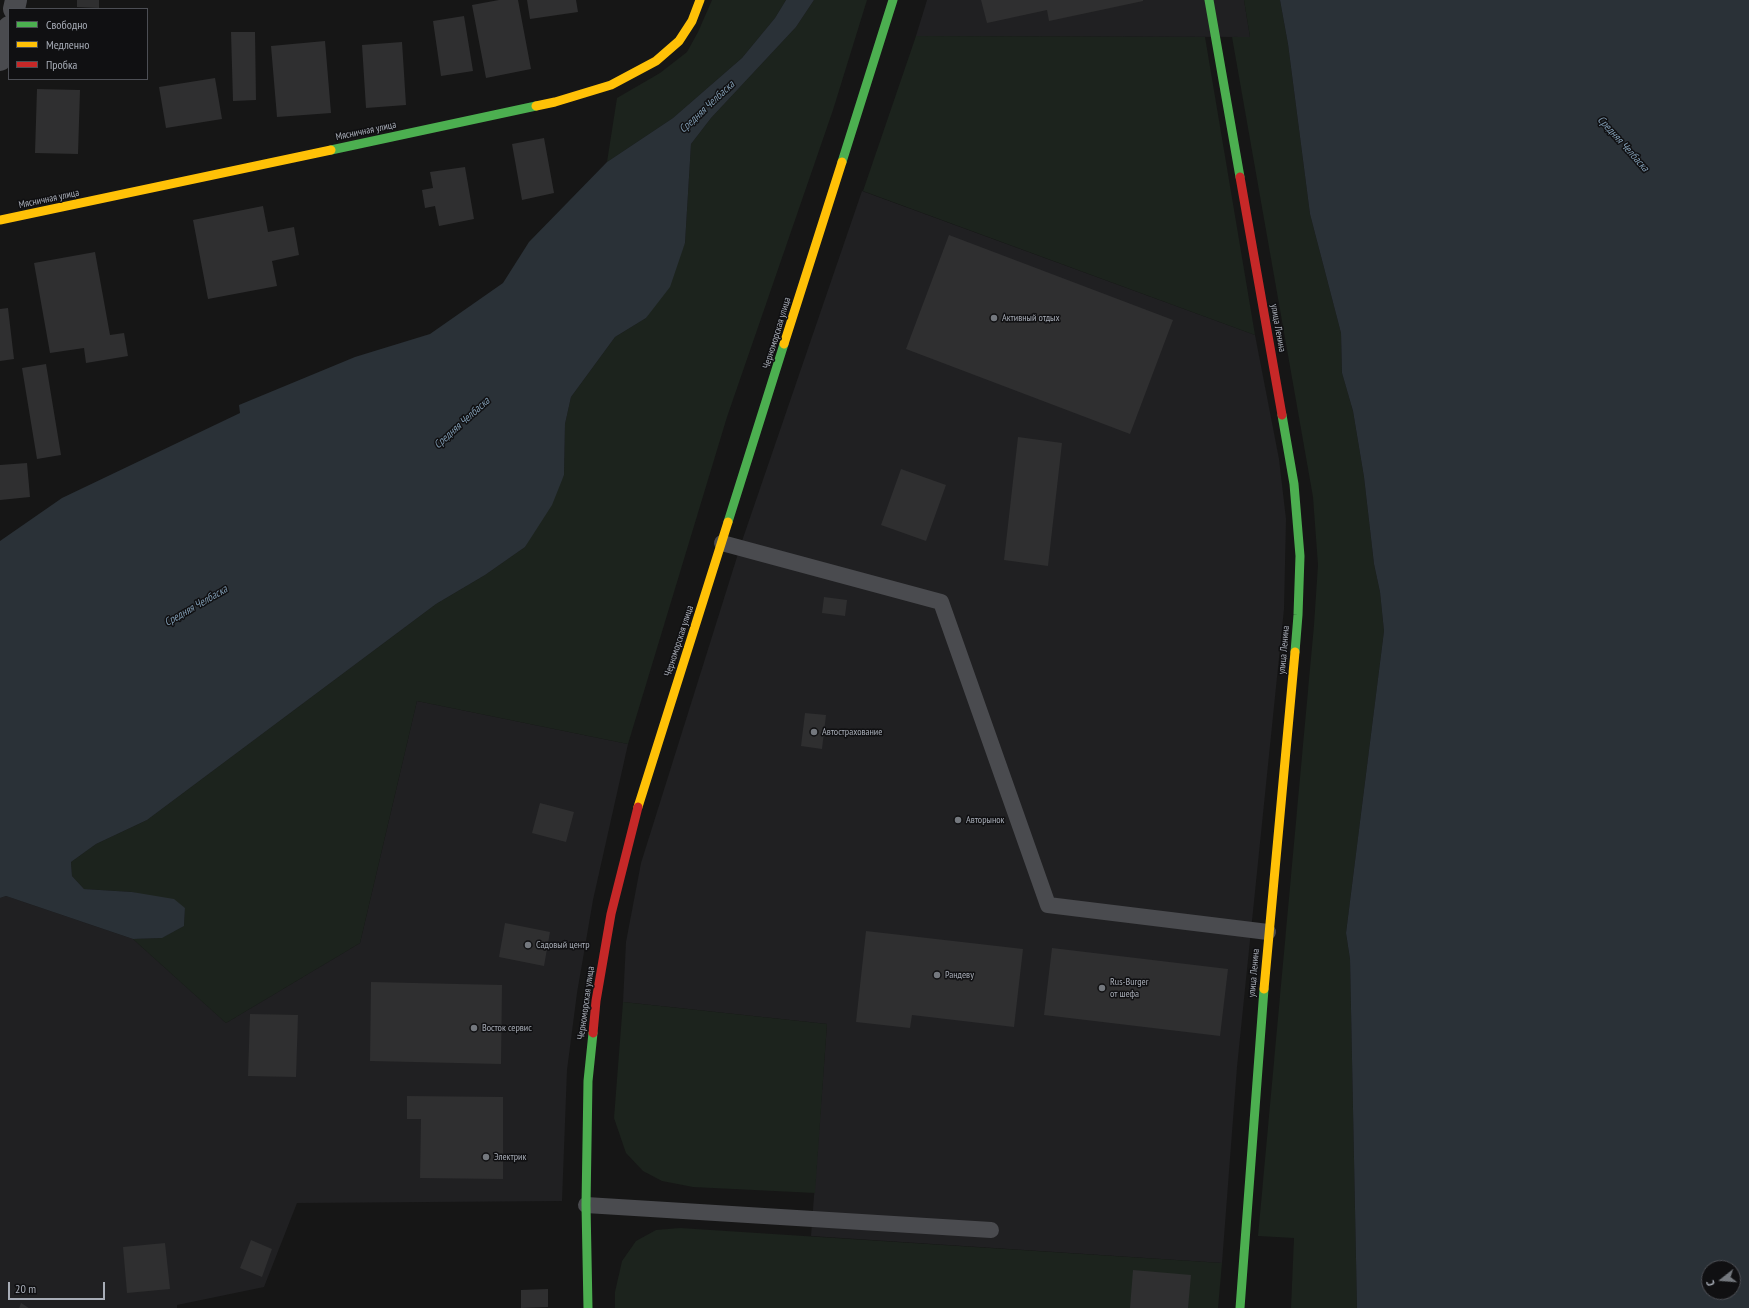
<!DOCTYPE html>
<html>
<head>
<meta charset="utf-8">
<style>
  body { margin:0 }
  #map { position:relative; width:1749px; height:1308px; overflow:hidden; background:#161616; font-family:"PT Sans Narrow",sans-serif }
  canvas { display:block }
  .legend { position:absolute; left:8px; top:8px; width:140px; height:72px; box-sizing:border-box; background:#101012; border:1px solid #4c4e54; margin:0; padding:5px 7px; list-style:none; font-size:12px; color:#a7acb6 }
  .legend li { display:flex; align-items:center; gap:8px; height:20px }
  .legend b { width:20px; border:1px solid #4c4e54 }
  .north { position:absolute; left:1701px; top:1260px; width:40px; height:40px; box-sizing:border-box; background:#101012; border:1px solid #4c4e54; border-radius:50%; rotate:253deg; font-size:11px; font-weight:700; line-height:16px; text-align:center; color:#a7acb6 }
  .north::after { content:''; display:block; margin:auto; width:14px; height:18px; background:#74787e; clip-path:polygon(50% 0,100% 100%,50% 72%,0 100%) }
  .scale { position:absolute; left:8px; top:1282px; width:97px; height:18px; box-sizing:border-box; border:2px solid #a7acb6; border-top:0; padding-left:5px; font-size:12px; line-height:14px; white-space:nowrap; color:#a7acb6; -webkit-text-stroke:3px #101012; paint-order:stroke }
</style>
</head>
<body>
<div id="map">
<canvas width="1749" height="1308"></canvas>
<ul class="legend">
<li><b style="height:5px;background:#4caf50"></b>Свободно</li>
<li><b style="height:5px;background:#ffc107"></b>Медленно</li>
<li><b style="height:5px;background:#c62828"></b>Пробка</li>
</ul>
<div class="north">С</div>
<div class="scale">20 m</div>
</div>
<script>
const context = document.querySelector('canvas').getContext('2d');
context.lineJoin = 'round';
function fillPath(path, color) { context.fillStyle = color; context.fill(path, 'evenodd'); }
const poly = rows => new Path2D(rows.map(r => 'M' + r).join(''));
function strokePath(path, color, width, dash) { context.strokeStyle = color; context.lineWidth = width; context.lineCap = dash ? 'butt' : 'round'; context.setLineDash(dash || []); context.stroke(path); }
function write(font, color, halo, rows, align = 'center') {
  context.font = font + ' "PT Sans Narrow",sans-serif'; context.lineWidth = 3; context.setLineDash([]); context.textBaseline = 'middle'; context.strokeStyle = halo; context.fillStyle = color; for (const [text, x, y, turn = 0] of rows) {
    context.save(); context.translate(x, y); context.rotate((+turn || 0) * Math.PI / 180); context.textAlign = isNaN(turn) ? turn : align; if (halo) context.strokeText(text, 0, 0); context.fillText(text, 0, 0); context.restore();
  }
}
fillPath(poly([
  [927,0,1244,0,1250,37,916,36],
  [862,191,1255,335,1279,459,1286,519,1284,609,1237,1067,1222,1263,811,1236,827,1024,623,1002,626,942,641,863,742,541],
  [417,701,628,744,593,900,577,993,567,1070,562,1201,297,1203,264,1287,177,1305,177,1308,29,1308,21,1304,19,1308,0,1308,0,898,6,896,133,939,226,1023,360,943]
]), '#202022');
fillPath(poly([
  [712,0,786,0,775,18,742,58,673,118,607,162,617,98,660,73,687,52,698,32],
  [814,0,867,0,833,110,727,417,628,744,417,701,360,943,226,1023,133,939,161,938,184,926,185,908,132,892,84,889,72,876,71,862,96,844,147,820,436,604,485,575,525,547,564,475,565,424,571,397,615,337,646,318,685,243,691,144,711,118,796,27],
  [1244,0,1280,0,1288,44,1310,214,1341,333,1342,373,1353,411,1364,477,1374,564,1380,592,1384,631,1346,933,1350,959,1357,1308,1291,1308,1294,1238,1258,1236,1314,625,1318,565,1313,497,1232,37,1250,37],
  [916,36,1205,37,1255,335,863,191],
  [623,1002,827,1024,815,1193,693,1187,662,1181,643,1171,626,1153,614,1118],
  [680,1228,1222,1263,1218,1308,615,1308,615,1292,622,1261,636,1241,656,1230]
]), '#1c231d');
fillPath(poly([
  [786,0,814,0,796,27,711,118,691,144,685,243,670,287,646,318,615,337,571,397,565,424,564,475,552,505,525,547,485,575,436,604,147,820,96,844,71,862,72,876,84,889,132,892,174,899,185,908,184,926,162,938,133,939,6,896,0,898,0,541,62,498,240,413,239,405,355,357,430,334,503,283,529,242,607,162,673,118,742,58,775,18],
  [1280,0,1749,0,1749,1308,1357,1308,1350,959,1346,933,1384,631,1380,592,1374,564,1364,477,1353,411,1342,373,1341,333,1310,214,1288,44],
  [1709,1268,1733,1268,1733,1292,1709,1292]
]), '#2a3137');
fillPath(poly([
  [77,0,99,0,99,8,77,7],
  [499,0,518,0,531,69,486,78,472,5],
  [527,0,576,0,578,12,530,19],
  [981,0,1143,0,1143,1,1049,21,1047,10,987,23],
  [464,16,473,71,441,76,433,21],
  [231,32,255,32,256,100,233,101],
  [325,41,331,113,277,117,271,46],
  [402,42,406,105,366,108,362,45],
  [215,78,222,119,166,128,159,87],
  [37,89,80,90,78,154,35,153],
  [544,138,554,193,522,200,512,144],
  [465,167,474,219,439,226,435,206,425,208,422,190,433,188,430,172],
  [263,206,268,232,294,227,299,255,272,261,277,286,208,299,193,220],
  [949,235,1173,320,1130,434,906,349],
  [95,252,110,335,124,333,128,356,86,363,84,348,50,353,34,263],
  [8,308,14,359,0,361,0,309],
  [46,364,61,455,37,459,22,368],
  [1018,437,1062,443,1048,566,1004,560],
  [27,463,30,497,0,500,0,465],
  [901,469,946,485,926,541,881,525],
  [824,597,847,600,845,616,822,613],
  [805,713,826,715,822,749,801,746],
  [540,803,574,812,566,842,532,833],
  [505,923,550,932,544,966,499,957],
  [866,931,1023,949,1014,1027,912,1015,910,1028,856,1022],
  [1052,948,1228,969,1220,1036,1044,1015],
  [371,982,502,985,501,1064,370,1061],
  [250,1014,298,1015,296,1077,248,1076],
  [407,1096,503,1097,503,1179,420,1178,421,1119,407,1119],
  [251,1240,272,1249,262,1277,240,1268],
  [165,1243,170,1289,127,1293,123,1247],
  [1133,1270,1191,1275,1188,1308,1130,1308],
  [548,1289,548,1307,521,1308,521,1290],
  [21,1303,29,1308,19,1308]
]), '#2f2f30');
strokePath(poly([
  [722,543,941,602,1048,905,1268,932],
  [586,1205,991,1230]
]), '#4a4b4f', 16);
strokePath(poly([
  [14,9,16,0],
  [0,60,9,27]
]), '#4a4b4f', 22);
strokePath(poly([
  [1209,0,1240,177],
  [331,150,536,106],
  [842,162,893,0],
  [1282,415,1294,484,1300,556,1298,615,1295,652],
  [728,522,784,344],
  [588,1308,586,1205,588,1081,593,1033],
  [1240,1308,1264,989]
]), '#4caf50', 9);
strokePath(poly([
  [536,106,555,102,611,85,656,61,679,41,692,21,700,0],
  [0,220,331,150],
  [784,344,842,162],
  [638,807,728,522],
  [1264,989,1295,652]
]), '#ffc107', 9);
strokePath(poly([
  [1240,177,1282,415],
  [593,1033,596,1001,611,914,638,807]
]), '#c62828', 9);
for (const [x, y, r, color] of [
  [994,318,4,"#74787e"],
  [814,732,4,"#74787e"],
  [958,820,4,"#74787e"],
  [528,945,4,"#74787e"],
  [937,975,4,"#74787e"],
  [1102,988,4,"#74787e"],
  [474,1028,4,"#74787e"],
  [486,1157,4,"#74787e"]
]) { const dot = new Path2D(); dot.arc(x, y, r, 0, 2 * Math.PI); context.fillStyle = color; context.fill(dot); strokePath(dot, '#101012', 1.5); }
write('10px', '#a7acb6', '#101012', [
  ["Мясничная улица",366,131,-12],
  ["Мясничная улица",49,199,-12],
  ["улица Ленина",1278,328,80],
  ["Черноморская улица",777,333,-73],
  ["Черноморская улица",679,641,-72],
  ["улица Ленина",1284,650,-85],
  ["улица Ленина",1254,973,-85],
  ["Черноморская улица",586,1003,-82]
]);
write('10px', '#a7acb6', '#101012', [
  ["Активный отдых",1002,318],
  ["Автострахование",822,732],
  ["Авторынок",966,820],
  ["Садовый центр",536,945],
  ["Рандеву",945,975],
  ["Rus-Burger",1110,982],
  ["от шефа",1110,994],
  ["Восток сервис",482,1028],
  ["Электрик",494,1157]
], 'left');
write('italic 11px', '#7f9ab0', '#101012', [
  ["Средняя Челбаска",707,107,-43],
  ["Средняя Челбаска",1623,144,48],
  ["Средняя Челбаска",462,423,-42],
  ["Средняя Челбаска",196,606,-30]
]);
</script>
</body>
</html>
